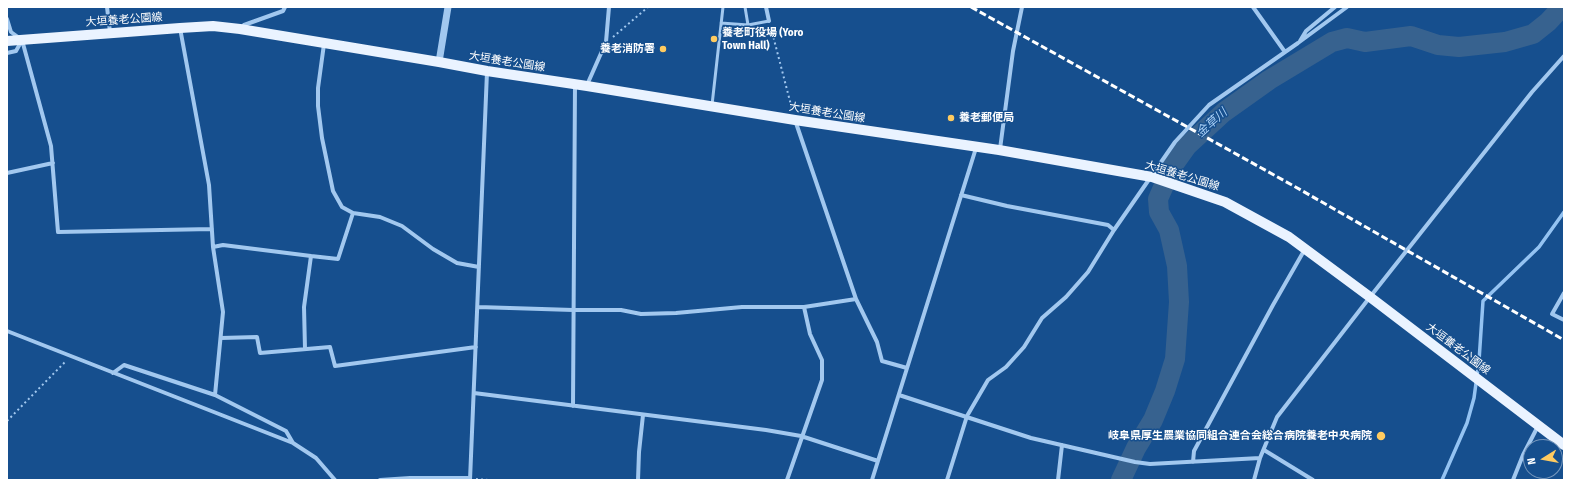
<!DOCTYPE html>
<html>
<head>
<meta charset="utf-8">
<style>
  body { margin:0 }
  #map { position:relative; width:1571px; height:487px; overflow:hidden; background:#164f8e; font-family:"Fira Sans Condensed",sans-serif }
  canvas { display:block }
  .frame { position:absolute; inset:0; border:8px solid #fff; pointer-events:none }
  .north { position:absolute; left:1523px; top:439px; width:40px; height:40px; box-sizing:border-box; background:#164f8e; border:1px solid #7395bb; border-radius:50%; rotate:259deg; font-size:11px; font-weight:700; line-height:16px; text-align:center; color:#fff }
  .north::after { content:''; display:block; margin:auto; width:14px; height:18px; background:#ffcb60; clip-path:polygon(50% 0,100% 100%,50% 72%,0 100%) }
</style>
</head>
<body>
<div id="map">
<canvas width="1571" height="487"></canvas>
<div class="frame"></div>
<div class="north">N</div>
</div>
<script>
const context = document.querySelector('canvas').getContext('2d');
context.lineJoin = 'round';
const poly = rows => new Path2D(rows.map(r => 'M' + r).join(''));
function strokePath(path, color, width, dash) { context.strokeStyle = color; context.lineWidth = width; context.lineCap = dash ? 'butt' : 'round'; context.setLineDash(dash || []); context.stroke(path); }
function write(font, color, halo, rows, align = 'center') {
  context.font = font + ' "Fira Sans Condensed","Noto Sans JP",sans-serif'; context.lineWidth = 3; context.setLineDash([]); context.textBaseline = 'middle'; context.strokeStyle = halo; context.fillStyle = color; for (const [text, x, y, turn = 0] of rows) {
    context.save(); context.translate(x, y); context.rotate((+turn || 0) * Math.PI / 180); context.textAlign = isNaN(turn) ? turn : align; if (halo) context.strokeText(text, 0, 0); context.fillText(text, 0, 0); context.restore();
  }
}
strokePath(poly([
  [1442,480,1467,423,1474,398,1479,361,1483,301,1539,247,1564,212]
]), '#94c3f2', 3.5);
strokePath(poly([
  [1121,480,1136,448,1153,420,1165,391,1175,359,1179,302,1177,266,1169,230,1159,212,1158,199,1172,167,1187,146,1224,112,1269,80,1332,42,1347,38,1365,42,1411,36,1438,45,1459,47,1505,42,1533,34,1548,22,1562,7]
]), '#37628f', 20);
strokePath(poly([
  [771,28,792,109],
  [613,37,648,7],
  [7,421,65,362],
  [476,479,489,480]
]), '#a2c8ef', 2, [2, 3]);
strokePath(poly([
  [745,7,748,25],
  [721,23,748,25,769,21],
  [712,105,723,7]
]), '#a2c8ef', 3);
strokePath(poly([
  [107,7,110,32],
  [766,7,769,21],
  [1253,7,1285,52],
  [7,19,11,32,22,40,51,146,58,232,212,229],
  [180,28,209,185,213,247,223,312,215,395],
  [241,28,244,25,283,11,285,7],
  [1300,41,1306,31,1335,7],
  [324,44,318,88,318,106,322,138,333,191,342,207,353,213,380,217,402,226,433,249,457,263,479,267],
  [7,53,16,51,21,42],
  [587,85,606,42,609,7],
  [795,120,856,299,877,342,882,361,907,368],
  [1000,149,1013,51,1022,7],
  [7,173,53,163],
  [961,195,1007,206,1108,225,1114,230],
  [213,247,223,245,311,256],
  [1564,293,1552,314,1564,320],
  [478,307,573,310,621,310,641,314,676,313,742,307,804,307,856,299],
  [7,331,293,443,316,458,335,480],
  [221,338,257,337,260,353,330,347,335,366,476,347],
  [305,349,304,307,311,256,338,259,353,213],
  [113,373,124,365,215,395,286,431,293,443],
  [474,393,766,430,801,436,878,461],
  [899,395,1031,438,1135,462,1150,464,1260,458],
  [573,406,575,84],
  [1264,450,1313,480],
  [1193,462,1194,451,1273,305,1305,249],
  [380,480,410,478,470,478],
  [470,480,487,72],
  [638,480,639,452,643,415],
  [787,480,822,380,822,360,810,334,804,307],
  [872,480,976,148],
  [947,480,967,416,988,380,1006,367,1024,347,1042,318,1066,297,1088,272,1114,230,1175,142,1209,105,1298,43,1347,7],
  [1058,480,1062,445],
  [1254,480,1260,458,1277,417,1370,297,1532,92,1564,56],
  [1513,480,1523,455,1538,426]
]), '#a2c8ef', 4);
strokePath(poly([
  [439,62,448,7]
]), '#a2c8ef', 7);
strokePath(poly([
  [7,41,180,28,213,26,240,29,439,62,487,71,587,86,795,120,999,150,1152,177,1225,202,1289,237,1370,297,1564,445]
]), '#eaf3ff', 10);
strokePath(poly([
  [971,7,1292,185,1564,340]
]), '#fff', 3, [7, 3]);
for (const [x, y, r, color] of [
  [714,39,4,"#ffcb60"],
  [663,49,4,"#ffcb60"],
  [951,118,4,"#ffcb60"],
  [1381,436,5,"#ffcb60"]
]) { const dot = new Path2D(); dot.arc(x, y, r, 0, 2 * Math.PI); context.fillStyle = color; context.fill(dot); strokePath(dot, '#164f8e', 1.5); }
write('11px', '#fff', '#164f8e', [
  ["大垣養老公園線",124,20,-4],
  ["大垣養老公園線",507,62,9],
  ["大垣養老公園線",827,113,9],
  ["大垣養老公園線",1182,176,17],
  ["大垣養老公園線",1458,349,37]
]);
write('bold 11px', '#fff', '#164f8e', [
  ["養老町役場 (Yoro",722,33],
  ["Town Hall)",722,46],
  ["養老消防署",655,49,"right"],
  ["養老郵便局",959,118],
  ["岐阜県厚生農業協同組合連合会総合病院養老中央病院",1372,436,"right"]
], 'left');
write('italic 12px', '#add2f7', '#164f8e', [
  ["金草川",1212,123,-42]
]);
</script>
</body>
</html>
